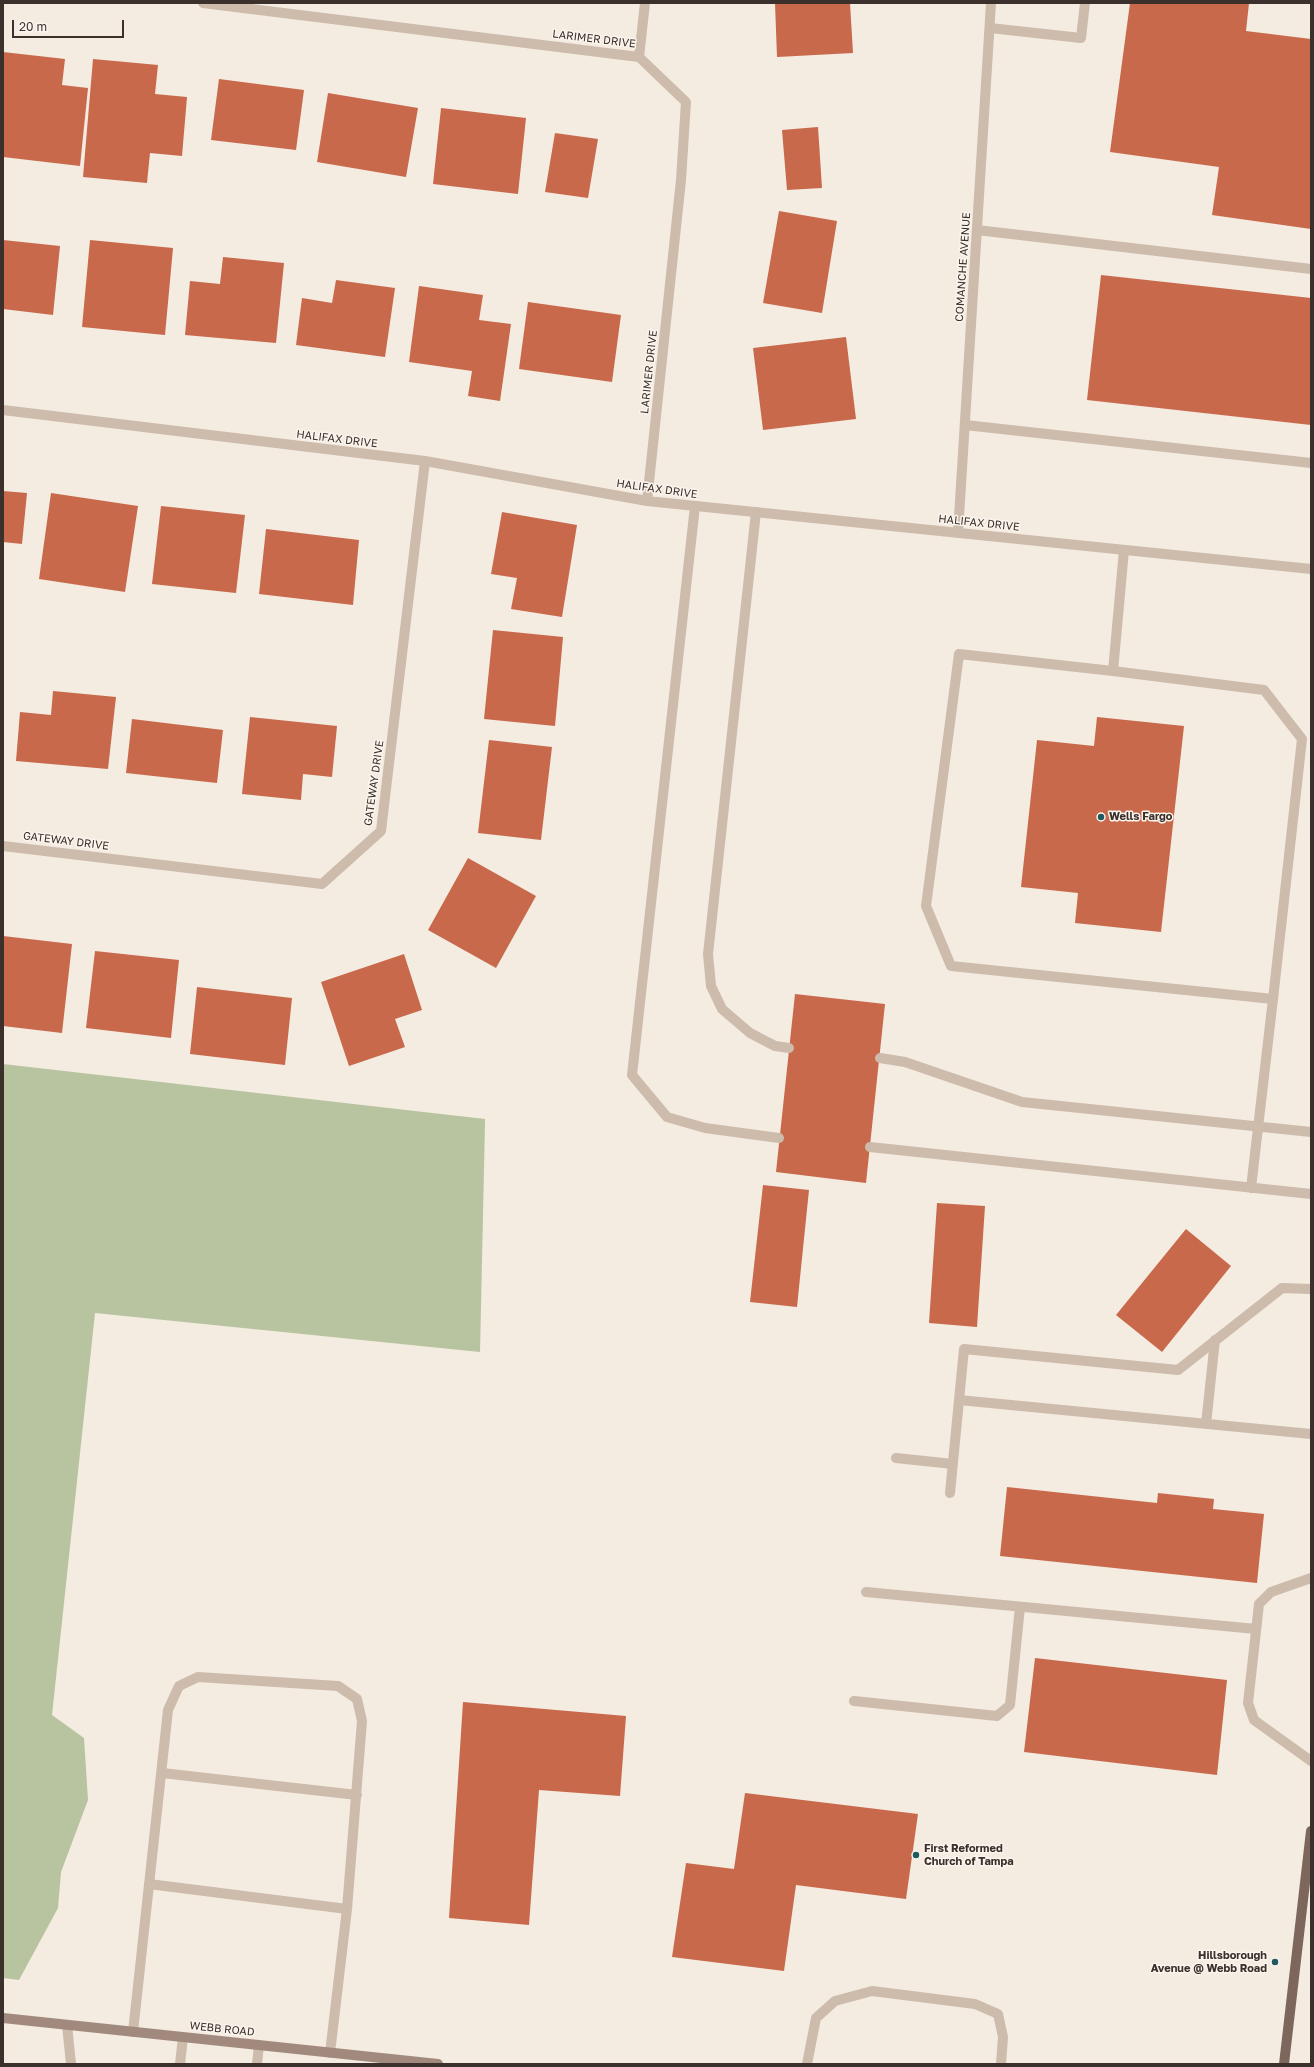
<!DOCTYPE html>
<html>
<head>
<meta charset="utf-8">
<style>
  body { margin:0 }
  #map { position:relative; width:1314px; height:2067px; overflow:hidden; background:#f4ebe1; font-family:"Golos Text",sans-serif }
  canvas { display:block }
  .frame { position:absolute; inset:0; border:4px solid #3b302b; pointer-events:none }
  .scale { position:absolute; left:12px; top:20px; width:112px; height:18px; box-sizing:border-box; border:2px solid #3b302b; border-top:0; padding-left:5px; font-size:12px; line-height:14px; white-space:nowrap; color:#3b302b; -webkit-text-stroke:3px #fbf5ee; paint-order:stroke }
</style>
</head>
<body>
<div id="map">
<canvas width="1314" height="2067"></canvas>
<div class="frame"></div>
<div class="scale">20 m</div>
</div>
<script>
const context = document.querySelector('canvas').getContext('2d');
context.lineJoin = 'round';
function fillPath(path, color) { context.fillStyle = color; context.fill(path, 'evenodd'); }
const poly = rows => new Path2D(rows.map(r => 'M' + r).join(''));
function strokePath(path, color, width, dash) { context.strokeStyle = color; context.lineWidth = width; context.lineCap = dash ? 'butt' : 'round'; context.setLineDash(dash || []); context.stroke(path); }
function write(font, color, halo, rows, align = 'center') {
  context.font = font + ' "Golos Text",sans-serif'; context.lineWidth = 3; context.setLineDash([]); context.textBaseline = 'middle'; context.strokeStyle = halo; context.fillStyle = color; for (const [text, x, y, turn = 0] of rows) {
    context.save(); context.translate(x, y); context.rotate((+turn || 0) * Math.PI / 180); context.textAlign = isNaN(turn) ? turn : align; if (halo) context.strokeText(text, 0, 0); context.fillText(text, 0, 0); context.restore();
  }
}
fillPath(poly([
  [3,1064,485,1119,485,1123,480,1352,95,1313,52,1715,84,1738,88,1800,61,1872,58,1908,19,1980,3,1978]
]), '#b8c4a0');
fillPath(poly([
  [775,3,850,3,853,53,777,57],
  [1130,3,1249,3,1246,31,1311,39,1311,229,1212,215,1219,167,1110,152],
  [3,52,65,59,62,85,88,88,80,166,3,157],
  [93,59,158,65,155,94,187,97,182,156,150,153,147,183,83,177],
  [219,79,304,90,296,150,211,140],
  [328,93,418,108,406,177,317,162],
  [441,108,526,118,518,194,433,184],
  [818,127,822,188,787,190,782,130],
  [555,133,598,139,588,198,545,192],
  [779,211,837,221,822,313,763,303],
  [3,240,60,246,53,315,3,309],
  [90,240,173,248,165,335,82,327],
  [223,257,284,263,276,343,185,335,190,281,220,284],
  [1101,275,1311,298,1311,425,1087,400],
  [336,280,395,288,385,357,296,345,302,298,332,303],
  [419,286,483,295,479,320,511,324,500,401,468,396,472,371,409,362],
  [528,302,621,315,612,382,519,369],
  [846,337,856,419,763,430,753,348],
  [3,491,27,493,22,544,3,542],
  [51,493,138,506,125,592,39,579],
  [161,506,245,515,236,593,152,584],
  [502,512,577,525,562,617,511,609,517,578,491,574],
  [266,529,359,540,353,605,259,594],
  [493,630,563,637,555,726,484,719],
  [53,691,116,697,108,769,16,761,20,712,51,715],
  [250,717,337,726,332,777,303,774,301,800,242,794],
  [1097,717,1184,726,1161,932,1075,923,1078,893,1021,887,1037,740,1094,746],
  [132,719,223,730,217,783,126,773],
  [489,740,552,747,541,840,478,833],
  [468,858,536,896,496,968,428,930],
  [3,936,72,944,62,1033,3,1026],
  [95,951,179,960,171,1038,86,1028],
  [404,954,422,1010,395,1019,405,1047,349,1066,321,982],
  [197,987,292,998,285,1065,190,1054],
  [795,994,885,1004,866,1183,776,1172],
  [763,1185,809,1190,797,1307,750,1302],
  [937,1203,985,1206,977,1327,929,1323],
  [1186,1229,1231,1266,1162,1352,1116,1315],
  [1007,1487,1157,1503,1158,1493,1214,1499,1213,1509,1264,1514,1257,1583,1000,1556],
  [1035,1658,1227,1680,1217,1775,1024,1752],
  [463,1702,626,1716,620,1796,539,1790,529,1925,449,1918],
  [745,1793,918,1814,906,1899,796,1885,784,1971,672,1957,686,1863,734,1869]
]), '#c8694b');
strokePath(poly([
  [990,28,1081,38,1085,3],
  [977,230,1311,269],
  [965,425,1311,463],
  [695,506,632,1075,667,1117,705,1128,779,1138],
  [756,512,708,954,711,986,722,1009,750,1033,775,1046,789,1048],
  [1113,671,1264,690,1302,739,1273,999,951,966,926,906,959,654,1113,671,1124,550],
  [880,1058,905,1062,1022,1102,1311,1132],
  [870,1147,1311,1194],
  [1251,1188,1273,999],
  [959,1400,964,1349,1178,1370,1282,1288,1311,1289],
  [1206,1424,1215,1340],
  [896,1458,953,1464],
  [950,1493,959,1400,1311,1434],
  [1311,1578,1271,1592,1259,1604,1248,1703,1254,1720,1311,1761],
  [866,1592,1256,1629],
  [854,1701,997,1716,1010,1705,1020,1607],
  [162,1773,357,1795],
  [149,1884,347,1909],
  [133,2032,168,1710,179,1686,198,1677,338,1686,357,1699,362,1721,347,1909,330,2053],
  [180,2064,183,2037],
  [257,2064,259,2045],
  [807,2064,816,2018,835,2001,872,1991,975,2004,998,2014,1003,2037,1001,2064]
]), '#cdbbac', 10);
strokePath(poly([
  [203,3,639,57,686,102,681,180,647,501],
  [639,57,645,3],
  [3,410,425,461,647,501,1311,569],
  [958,533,991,3],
  [3,846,322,884,381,831,425,461],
  [67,2025,71,2064]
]), '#cdbbac', 10);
strokePath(poly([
  [3,2018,438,2064]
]), '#a18a7d', 10);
strokePath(poly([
  [1284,2064,1311,1831]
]), '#7d675c', 10);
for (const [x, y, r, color] of [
  [1101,817,4,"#1f5a5e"],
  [916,1855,4,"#1f5a5e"],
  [1275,1962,4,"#1f5a5e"]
]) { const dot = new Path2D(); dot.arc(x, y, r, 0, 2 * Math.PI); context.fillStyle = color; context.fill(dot); strokePath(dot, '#fbf5ee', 1.5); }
write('11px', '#3b302b', '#fbf5ee', [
  ["LARIMER DRIVE",594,39,7],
  ["COMANCHE AVENUE",963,267,-86],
  ["LARIMER DRIVE",649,372,-84],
  ["HALIFAX DRIVE",337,439,7],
  ["HALIFAX DRIVE",657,489,8],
  ["HALIFAX DRIVE",979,523,6],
  ["GATEWAY DRIVE",374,783,-82],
  ["GATEWAY DRIVE",66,841,7],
  ["WEBB ROAD",222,2029,6]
]);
write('bold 11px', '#3b302b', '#fbf5ee', [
  ["Wells Fargo",1109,817],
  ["First Reformed",924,1849],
  ["Church of Tampa",924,1862],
  ["Hillsborough",1267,1956,"right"],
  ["Avenue @ Webb Road",1267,1969,"right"]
], 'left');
</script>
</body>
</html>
